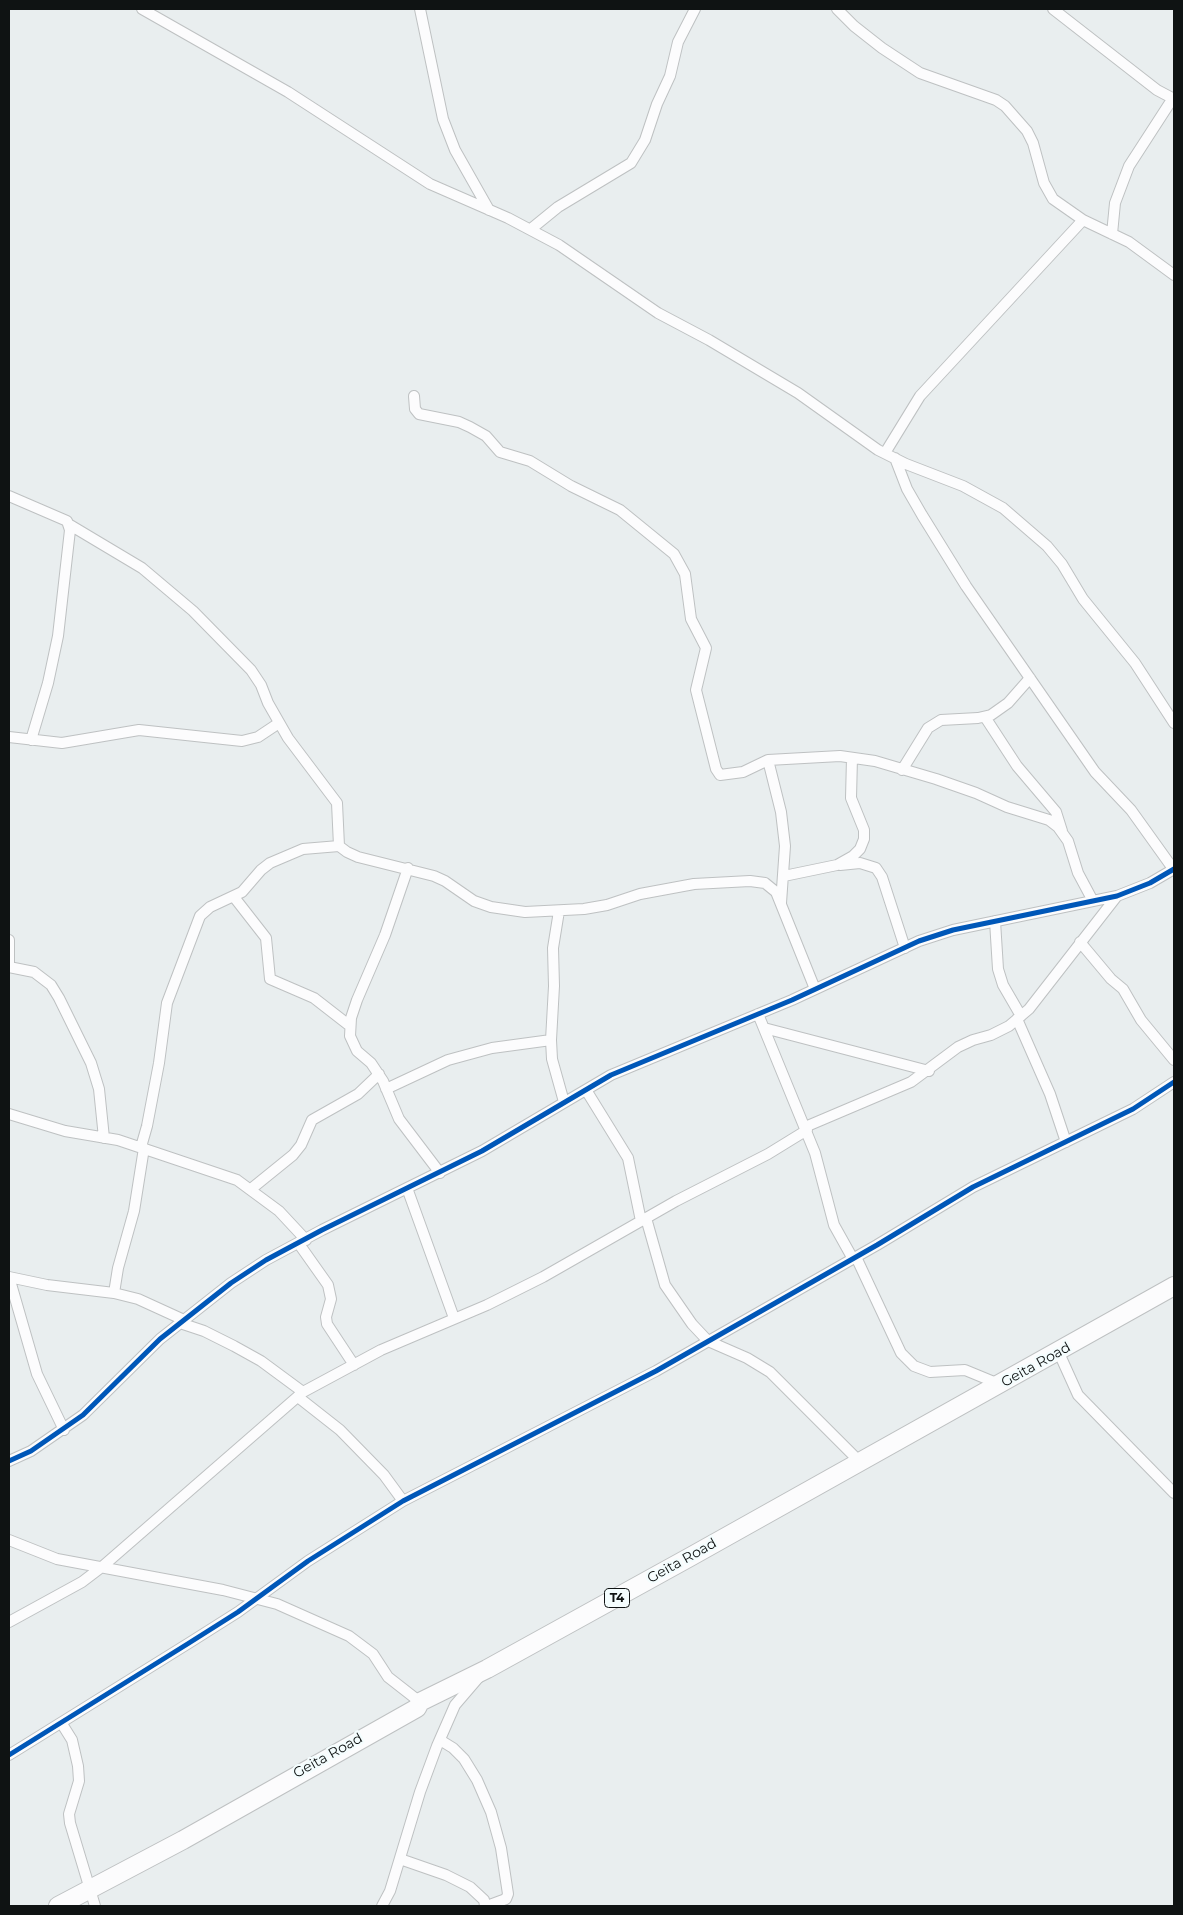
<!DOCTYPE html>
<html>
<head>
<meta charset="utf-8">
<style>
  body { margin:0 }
  #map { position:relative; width:1183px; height:1915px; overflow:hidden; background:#e9eeef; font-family:Montserrat,sans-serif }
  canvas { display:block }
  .frame { position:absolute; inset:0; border:10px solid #0f1313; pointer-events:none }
</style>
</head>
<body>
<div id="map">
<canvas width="1183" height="1915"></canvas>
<div class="frame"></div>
</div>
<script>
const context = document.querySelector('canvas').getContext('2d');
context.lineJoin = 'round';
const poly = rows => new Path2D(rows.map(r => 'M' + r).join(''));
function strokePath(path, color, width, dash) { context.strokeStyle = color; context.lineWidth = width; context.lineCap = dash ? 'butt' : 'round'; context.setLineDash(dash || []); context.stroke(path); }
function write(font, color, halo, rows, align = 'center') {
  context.font = font + ' Montserrat,sans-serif'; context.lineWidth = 4.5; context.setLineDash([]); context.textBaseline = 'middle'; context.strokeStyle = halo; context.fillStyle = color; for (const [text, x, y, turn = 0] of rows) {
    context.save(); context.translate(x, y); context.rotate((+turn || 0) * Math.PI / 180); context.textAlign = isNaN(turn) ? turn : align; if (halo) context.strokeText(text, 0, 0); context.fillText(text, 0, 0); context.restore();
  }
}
const minor = poly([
  [142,9,288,92,430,184,508,218,559,245,658,313,709,340,798,393,878,450,906,464,963,486,1003,508,1047,546,1062,564,1083,599,1135,663,1174,723],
  [420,9,443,119,455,150,489,210],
  [837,9,854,26,882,48,920,73,996,100,1005,106,1027,131,1033,143,1044,183,1053,199,1083,220,1129,242,1174,275],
  [1053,9,1157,90,1174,99],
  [531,229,558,207,631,163,645,140,657,104,670,76,678,42,695,9],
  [1112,234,1115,203,1129,166,1173,98],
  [414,396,415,409,419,414,459,422,470,427,486,436,500,452,530,461,571,486,620,510,674,554,685,574,691,619,706,648,696,690,716,769,720,775,743,772,768,760,840,756,875,761,936,779,976,793,1007,807,1049,820,1058,827,1068,841,1078,873,1093,901],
  [885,453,920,396,1083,220],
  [895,458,907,489,922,515,966,586,1095,772,1131,810,1174,870],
  [9,496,67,521,70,530,58,636,48,683,31,740],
  [70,525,142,568,193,611,251,670,261,685,268,703,288,738,337,803,339,846,347,852,358,857,434,876,445,881,474,901,491,907,525,912,584,909,607,905,640,894,694,884,750,881,765,883,776,892,815,989],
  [985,717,1017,766,1056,812,1062,831],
  [9,737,62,743,139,730,242,741,258,737,279,723],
  [768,760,781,812,785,846,781,903],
  [902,770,928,728,941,720,978,718,991,715,1008,703,1030,678],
  [840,865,860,863,876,868,882,877,905,948],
  [408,868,385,935,357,1000,351,1018,350,1036,357,1051,371,1063,383,1081,399,1119,440,1173],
  [784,876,837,865,853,856,860,849,864,839,864,830,851,798,852,758],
  [234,897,266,938,270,979,314,998,350,1026],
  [559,911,553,948,554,986,551,1040,552,1059,564,1102],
  [995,921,998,969,1003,985,1021,1016],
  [9,940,9,966],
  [1080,942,1111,979,1123,989,1141,1020,1174,1060],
  [9,967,34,972,51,985,59,998,91,1063,99,1089,104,1138],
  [758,1014,815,1153,834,1225,853,1259],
  [1017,1019,1050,1094,1066,1142],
  [764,1028,929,1071],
  [386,1089,448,1060,492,1048,551,1040],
  [586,1090,628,1158,641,1221],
  [9,1114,65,1131,118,1140,237,1180,279,1211,306,1240],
  [805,1127,911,1082,958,1047,973,1040,991,1035,1009,1026,1029,1009,1117,896],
  [141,1147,147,1126,159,1063,167,1003,200,916,210,907,242,892,261,870,270,863,303,849,339,846],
  [407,1188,454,1318],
  [251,1189,293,1155,301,1145,312,1120,358,1094,379,1074],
  [646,1218,665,1285,692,1324,708,1341,747,1358,770,1372,860,1462],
  [299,1244,328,1285,331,1299,326,1317,327,1324,354,1365],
  [856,1257,901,1353,914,1366,930,1372,965,1370,999,1384],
  [9,1277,47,1285,114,1293,138,1299,184,1320],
  [9,1277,37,1374,64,1430],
  [114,1293,118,1268,134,1211,144,1148],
  [180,1323,204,1331,234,1346,261,1361,303,1392],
  [1059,1353,1078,1395,1174,1493],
  [298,1397,340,1430,384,1475,403,1501],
  [9,1461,31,1451,83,1415,160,1339,231,1283,266,1260,322,1230,482,1151,611,1075,792,1000,919,941,953,930,1117,896,1150,883,1174,869],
  [9,1540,57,1559,223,1590,277,1604,349,1636,373,1654,388,1677,420,1702],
  [9,1622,82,1582,103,1566,303,1392,381,1350,487,1305,543,1277,676,1201,768,1154,807,1130],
  [62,1724,72,1740,78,1766,79,1781,69,1814,70,1823,95,1906],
  [440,1740,453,1748,464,1759,477,1780,491,1812,501,1848,508,1894,506,1899,487,1906],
  [9,1755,189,1643,238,1612,308,1561,403,1501,656,1371,877,1245,973,1187,1133,1109,1174,1082],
  [400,1859,446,1875,470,1887,484,1900,485,1906],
  [382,1906,390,1891,420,1792,437,1746,455,1705,479,1677]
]);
const trunk = poly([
  [58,1906,183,1840,417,1708,420,1702,487,1669,690,1557,1174,1286]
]);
strokePath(minor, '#bec1c2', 12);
strokePath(trunk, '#bec1c2', 20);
strokePath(minor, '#fcfcfd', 10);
strokePath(trunk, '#fcfcfd', 18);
strokePath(poly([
  [9,1461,31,1451,83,1415,160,1339,231,1283,266,1260,322,1230,482,1151,611,1075,792,1000,919,941,953,930,1117,896,1150,883,1174,869],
  [9,1755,189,1643,238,1612,308,1561,403,1501,656,1371,877,1245,973,1187,1133,1109,1174,1082]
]), '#0057b8', 5);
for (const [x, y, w] of [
  [617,1598,25]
]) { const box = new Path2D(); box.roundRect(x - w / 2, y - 9.5, w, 19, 4); context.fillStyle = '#f4fdfe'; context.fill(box); strokePath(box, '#0f1313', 1); }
write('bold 12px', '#0f1313', null, [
  ["T4",617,1598]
]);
write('14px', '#0f1313', '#f4fdfe', [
  ["Geita Road",1036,1365,-29],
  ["Geita Road",682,1561,-29],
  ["Geita Road",328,1756,-29]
]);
</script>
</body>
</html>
